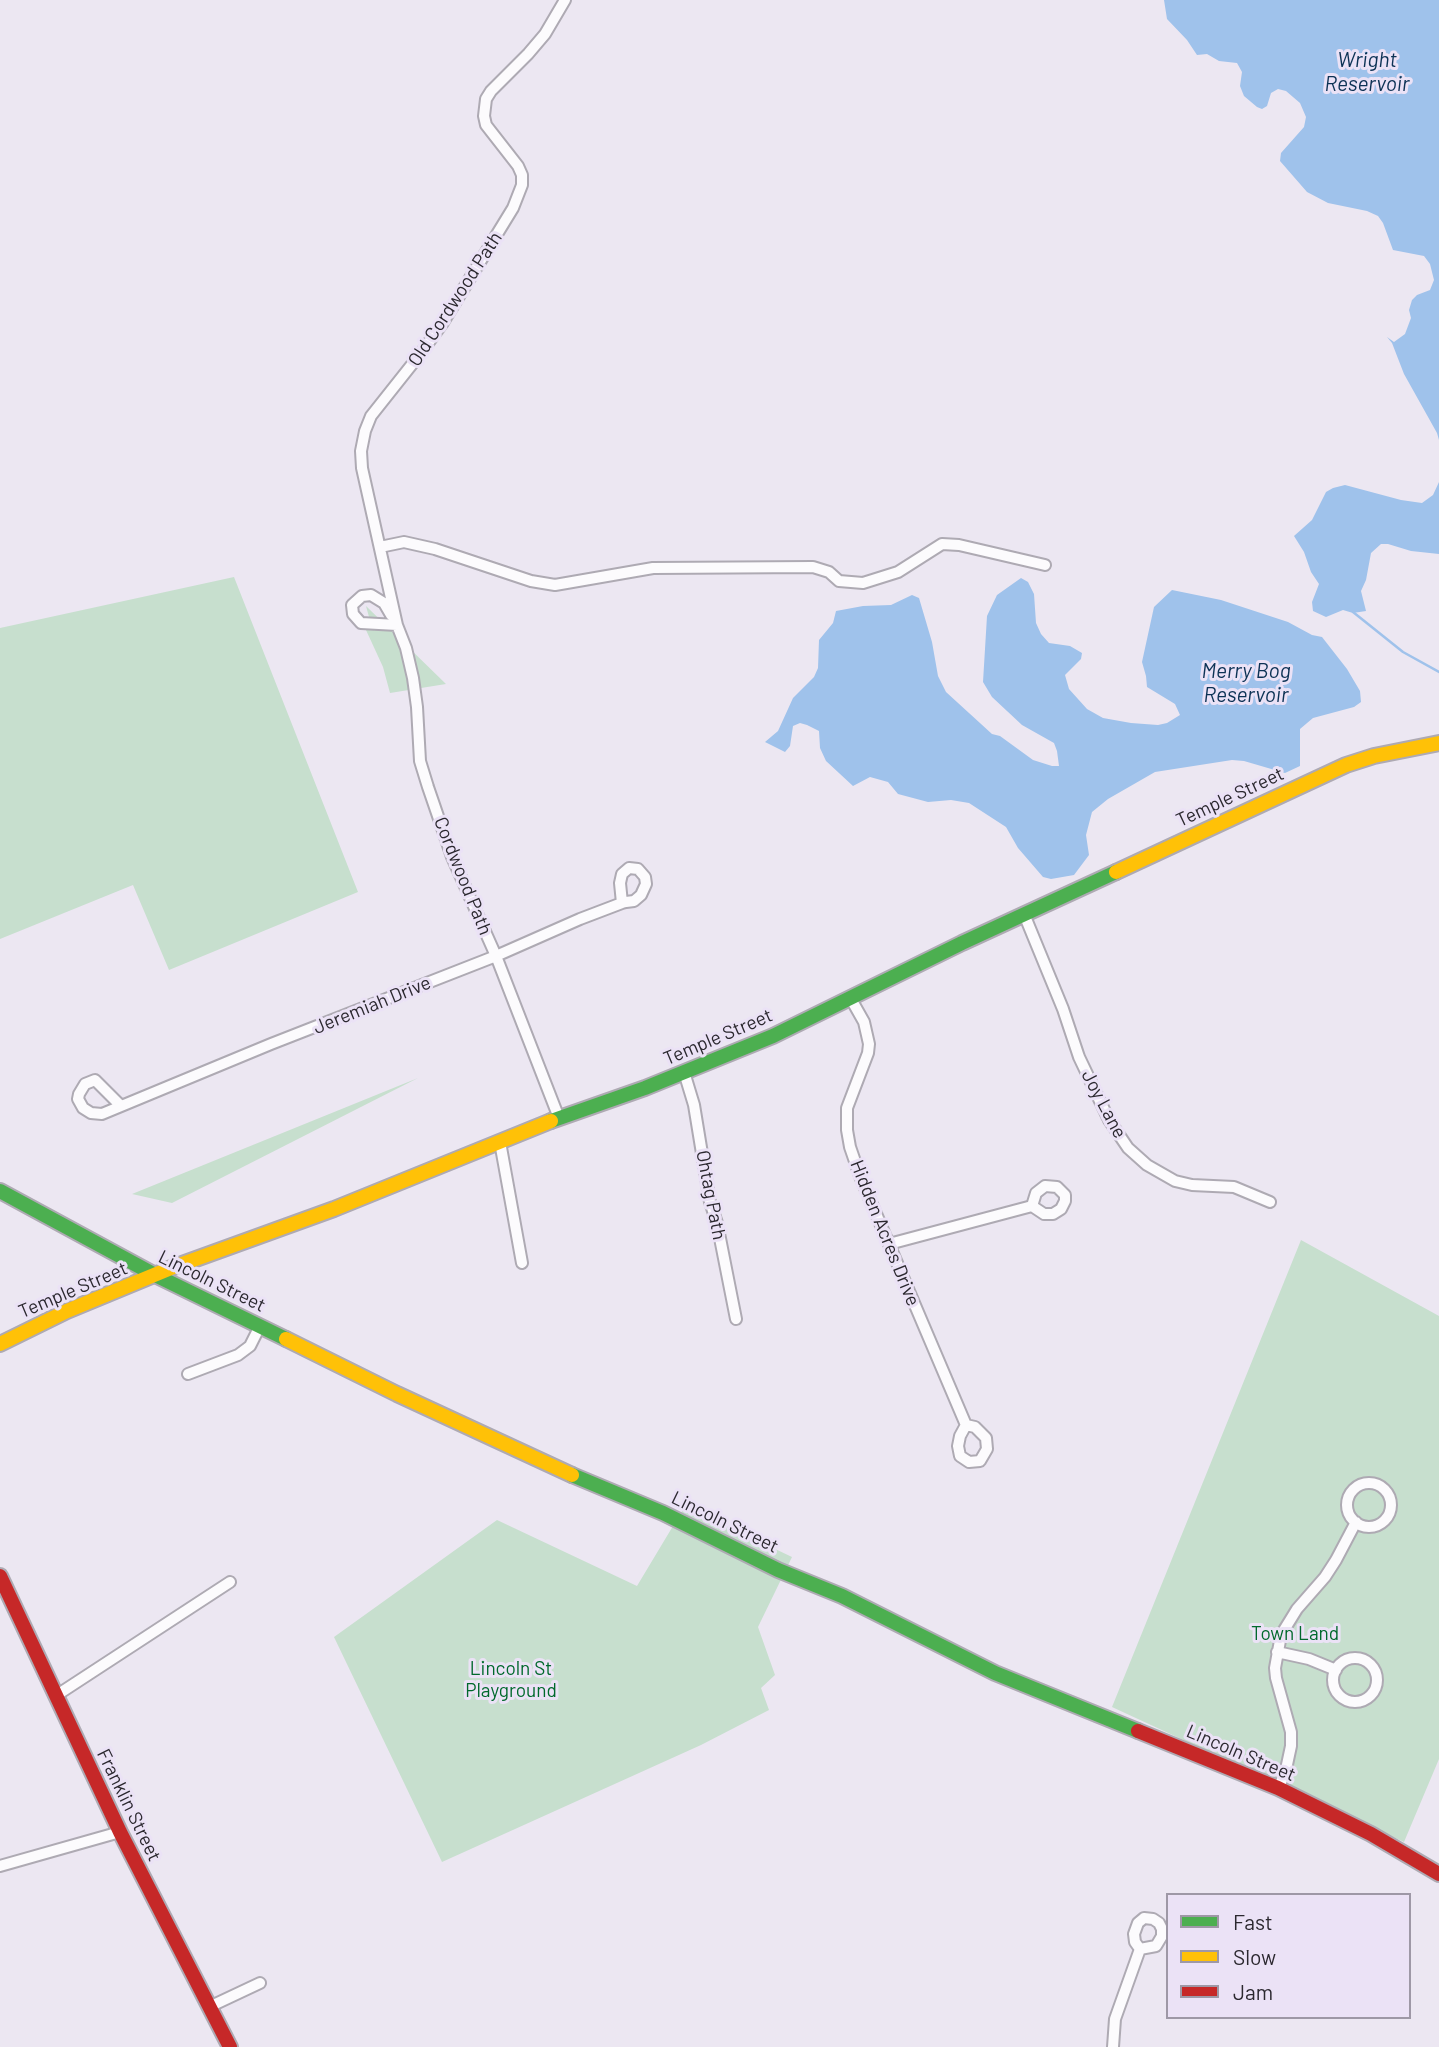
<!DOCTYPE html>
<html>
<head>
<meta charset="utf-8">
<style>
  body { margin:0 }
  #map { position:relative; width:1439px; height:2047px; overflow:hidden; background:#ece7f2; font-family:Barlow,sans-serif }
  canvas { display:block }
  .legend { position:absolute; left:1166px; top:1893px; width:245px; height:126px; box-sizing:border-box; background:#ebe2f6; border:2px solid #9e98a6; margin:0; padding:9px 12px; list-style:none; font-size:21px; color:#2b282f }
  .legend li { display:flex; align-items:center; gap:14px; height:35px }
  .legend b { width:35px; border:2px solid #9e98a6 }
</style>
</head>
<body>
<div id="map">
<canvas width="1439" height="2047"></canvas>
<ul class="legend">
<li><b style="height:9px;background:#4caf50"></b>Fast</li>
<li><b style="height:9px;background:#ffc107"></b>Slow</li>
<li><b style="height:9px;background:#c62828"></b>Jam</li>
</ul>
</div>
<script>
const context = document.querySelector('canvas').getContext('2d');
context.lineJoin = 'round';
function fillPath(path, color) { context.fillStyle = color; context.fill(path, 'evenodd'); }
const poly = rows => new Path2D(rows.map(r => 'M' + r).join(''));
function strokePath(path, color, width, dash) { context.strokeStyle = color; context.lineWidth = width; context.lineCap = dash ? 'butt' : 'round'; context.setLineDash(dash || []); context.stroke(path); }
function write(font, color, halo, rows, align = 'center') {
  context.font = font + ' Barlow,sans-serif'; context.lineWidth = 6; context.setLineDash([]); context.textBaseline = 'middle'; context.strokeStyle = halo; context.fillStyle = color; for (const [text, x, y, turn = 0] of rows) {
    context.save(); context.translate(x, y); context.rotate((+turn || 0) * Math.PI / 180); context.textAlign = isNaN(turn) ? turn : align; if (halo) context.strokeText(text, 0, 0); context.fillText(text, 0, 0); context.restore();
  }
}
fillPath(poly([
  [234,577,358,892,169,970,133,885,0,939,0,628],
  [366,606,446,684,390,693,383,667,366,630,369,617],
  [418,1078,172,1203,132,1194],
  [1301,1240,1439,1316,1439,1759,1404,1842,1112,1707],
  [685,1506,792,1557,758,1627,775,1675,761,1688,769,1710,701,1745,442,1862,334,1637,497,1520,637,1586]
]), '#c7dfce');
fillPath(poly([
  [1164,0,1439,0,1439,440,1437,433,1404,374,1392,343,1387,337,1394,342,1405,334,1411,318,1409,310,1412,300,1417,295,1430,290,1434,280,1430,264,1424,256,1393,250,1383,223,1378,216,1367,211,1328,203,1307,192,1280,161,1281,153,1304,127,1306,117,1300,103,1286,91,1278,89,1271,93,1267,106,1262,109,1257,107,1244,96,1240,86,1242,72,1237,63,1219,61,1207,54,1197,55,1187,40,1167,19],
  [1439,482,1439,554,1411,551,1388,544,1381,544,1371,553,1366,580,1361,591,1366,611,1353,613,1343,610,1326,617,1313,611,1312,602,1319,584,1311,572,1304,552,1294,536,1312,520,1326,492,1333,488,1345,485,1401,500,1422,503,1433,495],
  [1021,578,1028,582,1034,594,1036,623,1041,634,1049,643,1070,646,1082,653,1081,659,1065,675,1069,689,1087,709,1103,718,1131,723,1158,725,1167,723,1180,715,1175,704,1147,687,1146,676,1142,662,1154,607,1172,590,1221,600,1288,622,1312,635,1322,637,1347,669,1360,691,1361,702,1354,707,1313,718,1300,729,1300,766,1285,773,1244,761,1232,760,1155,772,1108,799,1092,812,1086,835,1089,855,1074,875,1051,879,1043,877,1018,848,1006,827,969,803,951,800,928,802,898,794,888,782,870,777,853,786,826,761,820,748,819,731,807,725,800,723,793,726,790,746,785,752,765,742,778,731,793,698,814,677,818,668,819,640,833,623,836,611,863,606,891,605,912,595,919,598,932,642,938,676,946,692,992,734,1000,736,1033,760,1052,766,1059,766,1057,751,1054,743,1022,725,992,697,983,682,987,616,997,595]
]), '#9fc2eb');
strokePath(poly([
  [1353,612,1403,652,1439,672]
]), '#9fc2eb', 2.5);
const street = poly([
  [380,547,404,542,435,549,531,581,555,585,653,568,813,567,829,572,839,581,863,583,898,572,942,544,959,545,1045,565],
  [391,615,384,603,371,595,362,596,352,605,353,614,361,623,397,625,406,648,413,678,417,707,420,761,428,787,452,857,496,956,559,1118],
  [397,625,362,468,361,451,365,431,371,416,421,353,442,324,513,208,522,185,522,175,518,166,486,125,484,116,486,99,491,91,528,54,545,34,565,0],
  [1024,914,1063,1009,1079,1057,1109,1120,1128,1148,1147,1165,1175,1181,1192,1185,1234,1187,1270,1202],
  [851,999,864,1022,869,1044,868,1053,847,1108,847,1130,850,1147,860,1176,966,1425,975,1427,986,1438,987,1449,980,1461,969,1462,960,1456,958,1446,960,1436,966,1425],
  [684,1072,694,1105,710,1202,717,1223,736,1319],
  [121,1106,95,1080,85,1084,79,1094,78,1099,83,1108,91,1113,102,1114,271,1044,496,956,580,919,622,903,626,902,634,901,641,895,646,884,645,877,638,869,629,868,622,874,620,883,622,903],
  [500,1142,522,1263],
  [889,1244,1032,1206,1036,1193,1045,1186,1057,1187,1065,1195,1065,1201,1061,1209,1053,1214,1044,1214,1032,1206],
  [188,1374,238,1355,250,1346,260,1326],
  '1347 1505a22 22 0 1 1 44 0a22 22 0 1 1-44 0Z',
  [1277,1652,1309,1659,1336,1670],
  '1333 1680a22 22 0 1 1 44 0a22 22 0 1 1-44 0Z',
  [57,1695,230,1582],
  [1278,1788,1285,1774,1291,1746,1291,1732,1276,1678,1275,1668,1281,1635,1297,1609,1325,1577,1336,1560,1356,1522],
  [0,1866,120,1832],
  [1144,1918,1153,1919,1159,1923,1162,1929,1162,1936,1156,1946,1140,1949,1135,1942,1134,1934,1138,1923,1144,1918],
  [209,2007,260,1983],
  [1113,2047,1115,2019,1140,1949]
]);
const fast = poly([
  [551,1121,645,1088,773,1036,962,943,1116,872],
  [0,1191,155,1275,286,1339],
  [572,1475,663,1513,778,1570,842,1596,995,1673,1138,1731]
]);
const slow = poly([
  [1116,872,1346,765,1374,756,1439,743],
  [286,1339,397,1394,572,1475],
  [0,1344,67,1311,171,1268,334,1209,551,1121]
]);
const jam = poly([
  [0,1576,120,1832,230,2047],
  [1138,1731,1278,1788,1371,1834,1439,1874]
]);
strokePath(street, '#aeaab3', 14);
strokePath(fast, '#aeaab3', 18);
strokePath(slow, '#aeaab3', 18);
strokePath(jam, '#aeaab3', 18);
strokePath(street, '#fcfbfd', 10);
strokePath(fast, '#4caf50', 14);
strokePath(slow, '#ffc107', 14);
strokePath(jam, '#c62828', 14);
write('19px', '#2b282f', '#ebe2f6', [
  ["Old Cordwood Path",455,299,-57],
  ["Temple Street",1230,797,-25],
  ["Cordwood Path",463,876,68],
  ["Jeremiah Drive",372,1005,-22],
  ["Temple Street",718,1037,-23],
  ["Joy Lane",1104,1104,62],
  ["Ohtag Path",711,1195,79],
  ["Hidden Acres Drive",885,1233,68],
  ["Lincoln Street",212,1281,26],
  ["Temple Street",73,1290,-23],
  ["Lincoln Street",725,1522,26],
  ["Lincoln Street",1241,1753,23],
  ["Franklin Street",129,1805,64]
]);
write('19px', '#00692c', '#ebe2f6', [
  ["Town Land",1295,1634],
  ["Lincoln St",511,1669],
  ["Playground",511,1691]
]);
write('italic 21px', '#0c3255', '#ebe2f6', [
  ["Wright",1367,60],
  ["Reservoir",1367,84],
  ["Merry Bog",1246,671],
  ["Reservoir",1246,695]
]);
</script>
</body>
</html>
